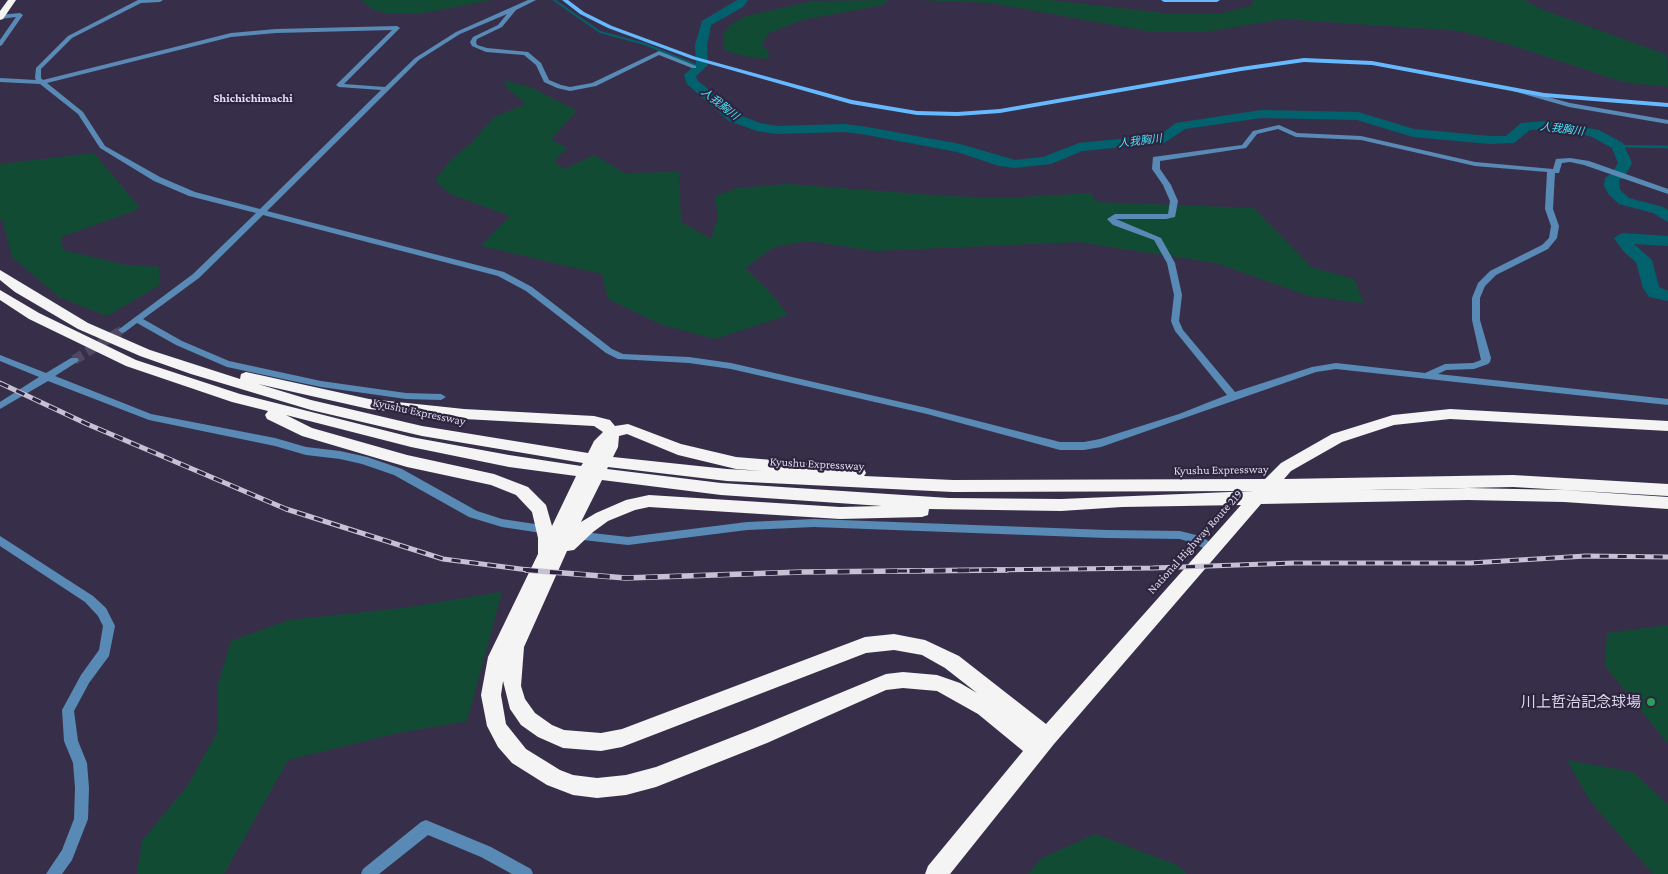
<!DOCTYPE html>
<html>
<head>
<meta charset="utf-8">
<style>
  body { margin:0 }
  canvas { display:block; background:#372f4a }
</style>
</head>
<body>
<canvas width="1668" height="874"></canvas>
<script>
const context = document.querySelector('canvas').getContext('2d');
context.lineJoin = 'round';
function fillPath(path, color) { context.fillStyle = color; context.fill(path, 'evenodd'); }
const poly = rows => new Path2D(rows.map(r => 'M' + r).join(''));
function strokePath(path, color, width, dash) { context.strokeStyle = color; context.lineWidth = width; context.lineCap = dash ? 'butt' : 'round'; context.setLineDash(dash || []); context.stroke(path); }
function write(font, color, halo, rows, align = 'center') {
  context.font = font + ' "Crimson Pro","Noto Sans JP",serif'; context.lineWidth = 4.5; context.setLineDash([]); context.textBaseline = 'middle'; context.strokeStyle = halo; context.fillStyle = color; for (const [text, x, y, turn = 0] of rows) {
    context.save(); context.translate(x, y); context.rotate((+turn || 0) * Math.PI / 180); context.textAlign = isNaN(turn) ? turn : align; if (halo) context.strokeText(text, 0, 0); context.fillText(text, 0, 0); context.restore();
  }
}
fillPath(poly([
  [361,0,492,0,417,14,389,14,372,9],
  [888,0,883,5,802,20,769,33,762,44,770,54,766,59,743,56,724,50,723,35,730,25,746,16,813,1],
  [918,0,1049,0,1173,14,1217,14,1251,6,1254,0,1524,0,1541,9,1667,55,1668,87,1623,82,1514,46,1461,31,1283,19,1205,32,1152,32,991,3],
  [504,80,532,88,577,111,551,139,567,148,554,161,564,169,594,155,625,173,679,172,681,222,711,239,718,217,715,196,738,188,788,184,946,196,1004,198,1091,193,1096,202,1254,208,1311,267,1354,279,1364,303,1309,296,1216,263,1078,242,874,251,809,241,774,247,745,268,770,292,788,315,715,339,662,325,608,299,602,274,481,246,510,216,450,194,435,180,450,161,473,141,494,117,526,104,507,88],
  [94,153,139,207,134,211,61,237,63,250,126,265,159,267,160,285,107,316,59,297,12,257,3,222,0,220,0,164],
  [502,592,467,721,398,733,288,760,224,874,137,874,142,841,188,785,218,731,218,684,231,641,289,620,402,608],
  [1668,625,1668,744,1605,666,1607,633],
  [1567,760,1633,772,1668,805,1668,874,1653,874,1590,801],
  [1095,834,1177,865,1187,874,1028,874,1042,858]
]), '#124b34');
strokePath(poly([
  [554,0,600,32,645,44,700,67],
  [1618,146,1649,147]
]), '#01626d', 2);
strokePath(poly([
  [1618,146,1668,147]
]), '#01626d', 2.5);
fillPath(poly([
  [737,0,748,0,743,7,711,25,707,45,708,65,696,76,697,80,739,115,760,123,777,126,845,124,867,127,960,144,1015,160,1043,157,1079,143,1160,135,1176,123,1261,110,1358,112,1414,129,1490,136,1506,136,1521,123,1545,121,1599,130,1623,143,1632,163,1624,178,1619,180,1620,190,1629,198,1663,207,1668,210,1668,222,1653,213,1619,204,1609,195,1604,186,1605,178,1612,173,1618,163,1612,148,1590,136,1545,129,1530,130,1514,143,1490,144,1413,137,1357,120,1261,118,1185,129,1164,143,1082,151,1051,164,1015,168,999,166,957,152,867,135,845,132,777,134,757,131,729,121,687,84,684,75,696,64,695,45,702,21,737,0],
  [1622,233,1668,236,1668,246,1634,244,1652,260,1659,287,1668,291,1668,301,1649,297,1643,288,1636,262,1624,252,1614,238,1622,233]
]), '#01626d');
strokePath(poly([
  [117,333,122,330]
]), '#504862', 8, [8, 4]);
strokePath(poly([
  [74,360,119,332]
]), '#504862', 10, [10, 5]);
fillPath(poly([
  [138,0,163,0,160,2,141,3,72,38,41,69,41,78,43,80,231,33,276,29,397,26,400,28,344,84,385,87,415,58,456,32,528,0,536,0,516,10,502,27,477,39,476,42,477,45,487,48,528,52,541,63,549,80,561,85,570,87,592,83,659,51,696,66,696,68,692,68,659,55,596,86,570,91,557,88,544,82,536,65,524,55,486,52,472,46,470,42,473,37,498,25,507,14,460,34,419,60,267,211,504,272,532,287,612,349,623,354,689,357,731,363,927,408,1060,442,1084,442,1100,439,1179,414,1227,395,1175,331,1171,321,1174,295,1167,263,1154,240,1113,225,1107,219,1115,214,1168,214,1170,201,1163,185,1152,169,1153,157,1242,145,1253,131,1279,125,1297,133,1361,136,1475,162,1553,169,1556,159,1570,158,1589,161,1668,189,1668,194,1584,165,1570,162,1562,163,1559,173,1555,173,1553,209,1559,226,1557,238,1548,249,1496,275,1485,286,1480,298,1480,320,1491,358,1490,362,1488,364,1474,369,1446,370,1438,374,1668,399,1668,405,1336,369,1316,372,1101,447,1084,450,1060,450,927,414,731,369,689,363,618,359,606,353,526,291,498,276,263,215,199,278,143,319,182,341,229,361,321,381,406,393,441,394,446,397,441,400,406,399,321,387,227,367,176,345,137,323,125,332,122,333,118,330,193,274,256,213,189,196,154,181,100,148,78,114,40,84,0,82,0,78,36,80,35,78,36,68,68,36,138,0],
  [392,30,336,85,339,87,381,90,260,209,195,192,160,177,105,146,83,112,47,83,231,37,276,33,392,30],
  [1278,129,1296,137,1361,140,1475,166,1547,172,1545,209,1551,226,1549,238,1542,245,1490,271,1478,283,1472,298,1472,320,1481,360,1473,363,1445,364,1425,373,1336,363,1312,367,1235,392,1183,330,1179,321,1182,295,1175,263,1161,238,1116,219,1166,219,1175,217,1178,201,1171,185,1160,169,1160,161,1246,148,1257,134,1278,129],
  [20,13,23,15,2,45,0,46,0,40,16,17,0,19,0,15,20,13],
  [1515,88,1570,103,1668,120,1668,124,1569,107,1513,91,1512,90,1515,88],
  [0,355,46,373,71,358,77,358,79,360,77,362,55,376,151,414,275,438,306,447,340,451,367,457,402,469,477,511,502,519,548,526,552,527,553,530,552,533,548,534,502,527,469,517,394,475,362,464,340,459,306,455,275,446,149,420,48,381,0,409,0,402,39,377,0,361,0,355],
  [814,519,1107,530,1180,531,1200,536,1215,545,1217,548,1215,551,1211,552,1193,543,1180,539,1107,538,814,527,747,530,628,545,574,539,570,538,568,535,570,532,574,531,628,537,747,522,814,519],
  [0,536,93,596,106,608,115,626,109,656,89,683,74,711,78,741,87,763,89,788,88,819,72,860,62,874,46,874,62,850,74,819,75,788,73,763,64,741,62,710,81,675,99,650,103,626,98,616,85,602,0,546,0,536],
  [426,820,491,847,531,869,533,874,512,874,481,857,428,835,379,874,361,874,363,869,421,822,426,820]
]), '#588ab5');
fillPath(poly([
  [562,0,568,0,584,12,612,26,696,57,852,100,917,111,957,112,1000,109,1241,67,1304,58,1372,61,1544,93,1668,103,1668,107,1544,97,1372,65,1304,62,1241,71,1000,113,957,116,917,115,851,104,692,59,608,28,580,14,562,0],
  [1161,0,1220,0,1217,2,1164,2,1161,0]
]), '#66b9fe');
fillPath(poly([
  [8,0,16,0,3,19,0,20,0,11,8,0],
  [0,270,88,323,150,350,240,379,241,374,246,372,369,399,464,409,594,416,610,420,615,426,628,424,681,444,736,457,858,467,864,469,866,473,864,476,953,480,1265,479,1281,463,1332,434,1393,415,1450,409,1668,421,1668,431,1450,419,1394,425,1342,442,1291,471,1284,479,1513,475,1668,484,1668,496,1513,487,1272,492,1468,488,1564,490,1668,497,1668,509,1564,502,1468,500,1261,504,1054,744,950,874,925,874,928,866,1023,751,978,714,937,691,903,688,886,690,767,743,656,787,626,795,597,798,573,795,547,785,512,763,498,747,487,726,481,695,488,657,538,554,538,538,532,512,516,495,491,485,407,467,302,436,267,419,265,415,268,411,232,402,126,366,29,319,0,300,0,290,39,313,136,360,240,394,411,437,509,455,581,466,583,463,422,436,311,410,191,374,140,356,78,329,15,292,0,280,0,270],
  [258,384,369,409,464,419,594,426,603,432,594,441,588,453,422,426,311,400,258,384],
  [286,415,411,447,509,467,576,476,552,526,546,505,528,487,494,474,407,455,312,428,286,415],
  [627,434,678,455,736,469,762,471,727,469,613,457,618,447,619,436,627,434],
  [608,467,727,481,953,492,1254,491,1061,499,949,498,721,483,607,469,608,467],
  [602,480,721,495,882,506,840,507,649,495,626,500,596,513,581,522,602,480],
  [1241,505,1046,724,959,656,925,640,894,634,865,637,622,729,601,733,564,730,552,725,535,713,525,699,521,686,524,647,567,551,574,550,593,532,608,521,635,510,649,507,840,519,922,517,928,515,929,509,1061,511,1122,507,1241,505],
  [894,650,922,655,945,668,977,693,960,683,937,675,903,672,886,674,753,729,656,767,626,775,597,778,573,775,560,770,526,749,506,724,501,695,503,681,510,709,521,725,538,737,563,748,601,751,622,747,866,653,894,650]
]), '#f3f4f3');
const railFar1 = poly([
  [0,383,87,424,286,509,443,559,536,571],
  [898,571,1153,568,1294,563,1470,563,1586,556,1668,557]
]);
const rail = poly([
  [526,570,626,578,802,572,1007,570]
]);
strokePath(railFar1, '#c6c1d3', 5);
strokePath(rail, '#c6c1d3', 5.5);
strokePath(railFar1, '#2d253f', 3, [9]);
strokePath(rail, '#2d253f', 4, [12]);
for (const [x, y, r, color] of [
  [1651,702,5,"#2e9e5b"]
]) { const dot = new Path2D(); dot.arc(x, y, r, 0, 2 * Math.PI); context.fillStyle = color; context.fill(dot); strokePath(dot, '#2d253f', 2); }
write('italic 11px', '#48e2f5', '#2d253f', [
  ["人我胸川",720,104,38],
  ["人我胸川",1562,129,7],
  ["人我胸川",1140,141,-7]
]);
write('bold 12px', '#e5dcfe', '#2d253f', [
  ["Shichichimachi",253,98]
]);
write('12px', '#dcd7e8', '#2d253f', [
  ["Kyushu Expressway",419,412,12],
  ["Kyushu Expressway",817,464,3],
  ["Kyushu Expressway",1221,470,-1],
  ["National Highway Route 219",1195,542,-48]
]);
write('15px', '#dcd7e8', '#2d253f', [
  ["川上哲治記念球場",1641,702]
], 'right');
</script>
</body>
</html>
